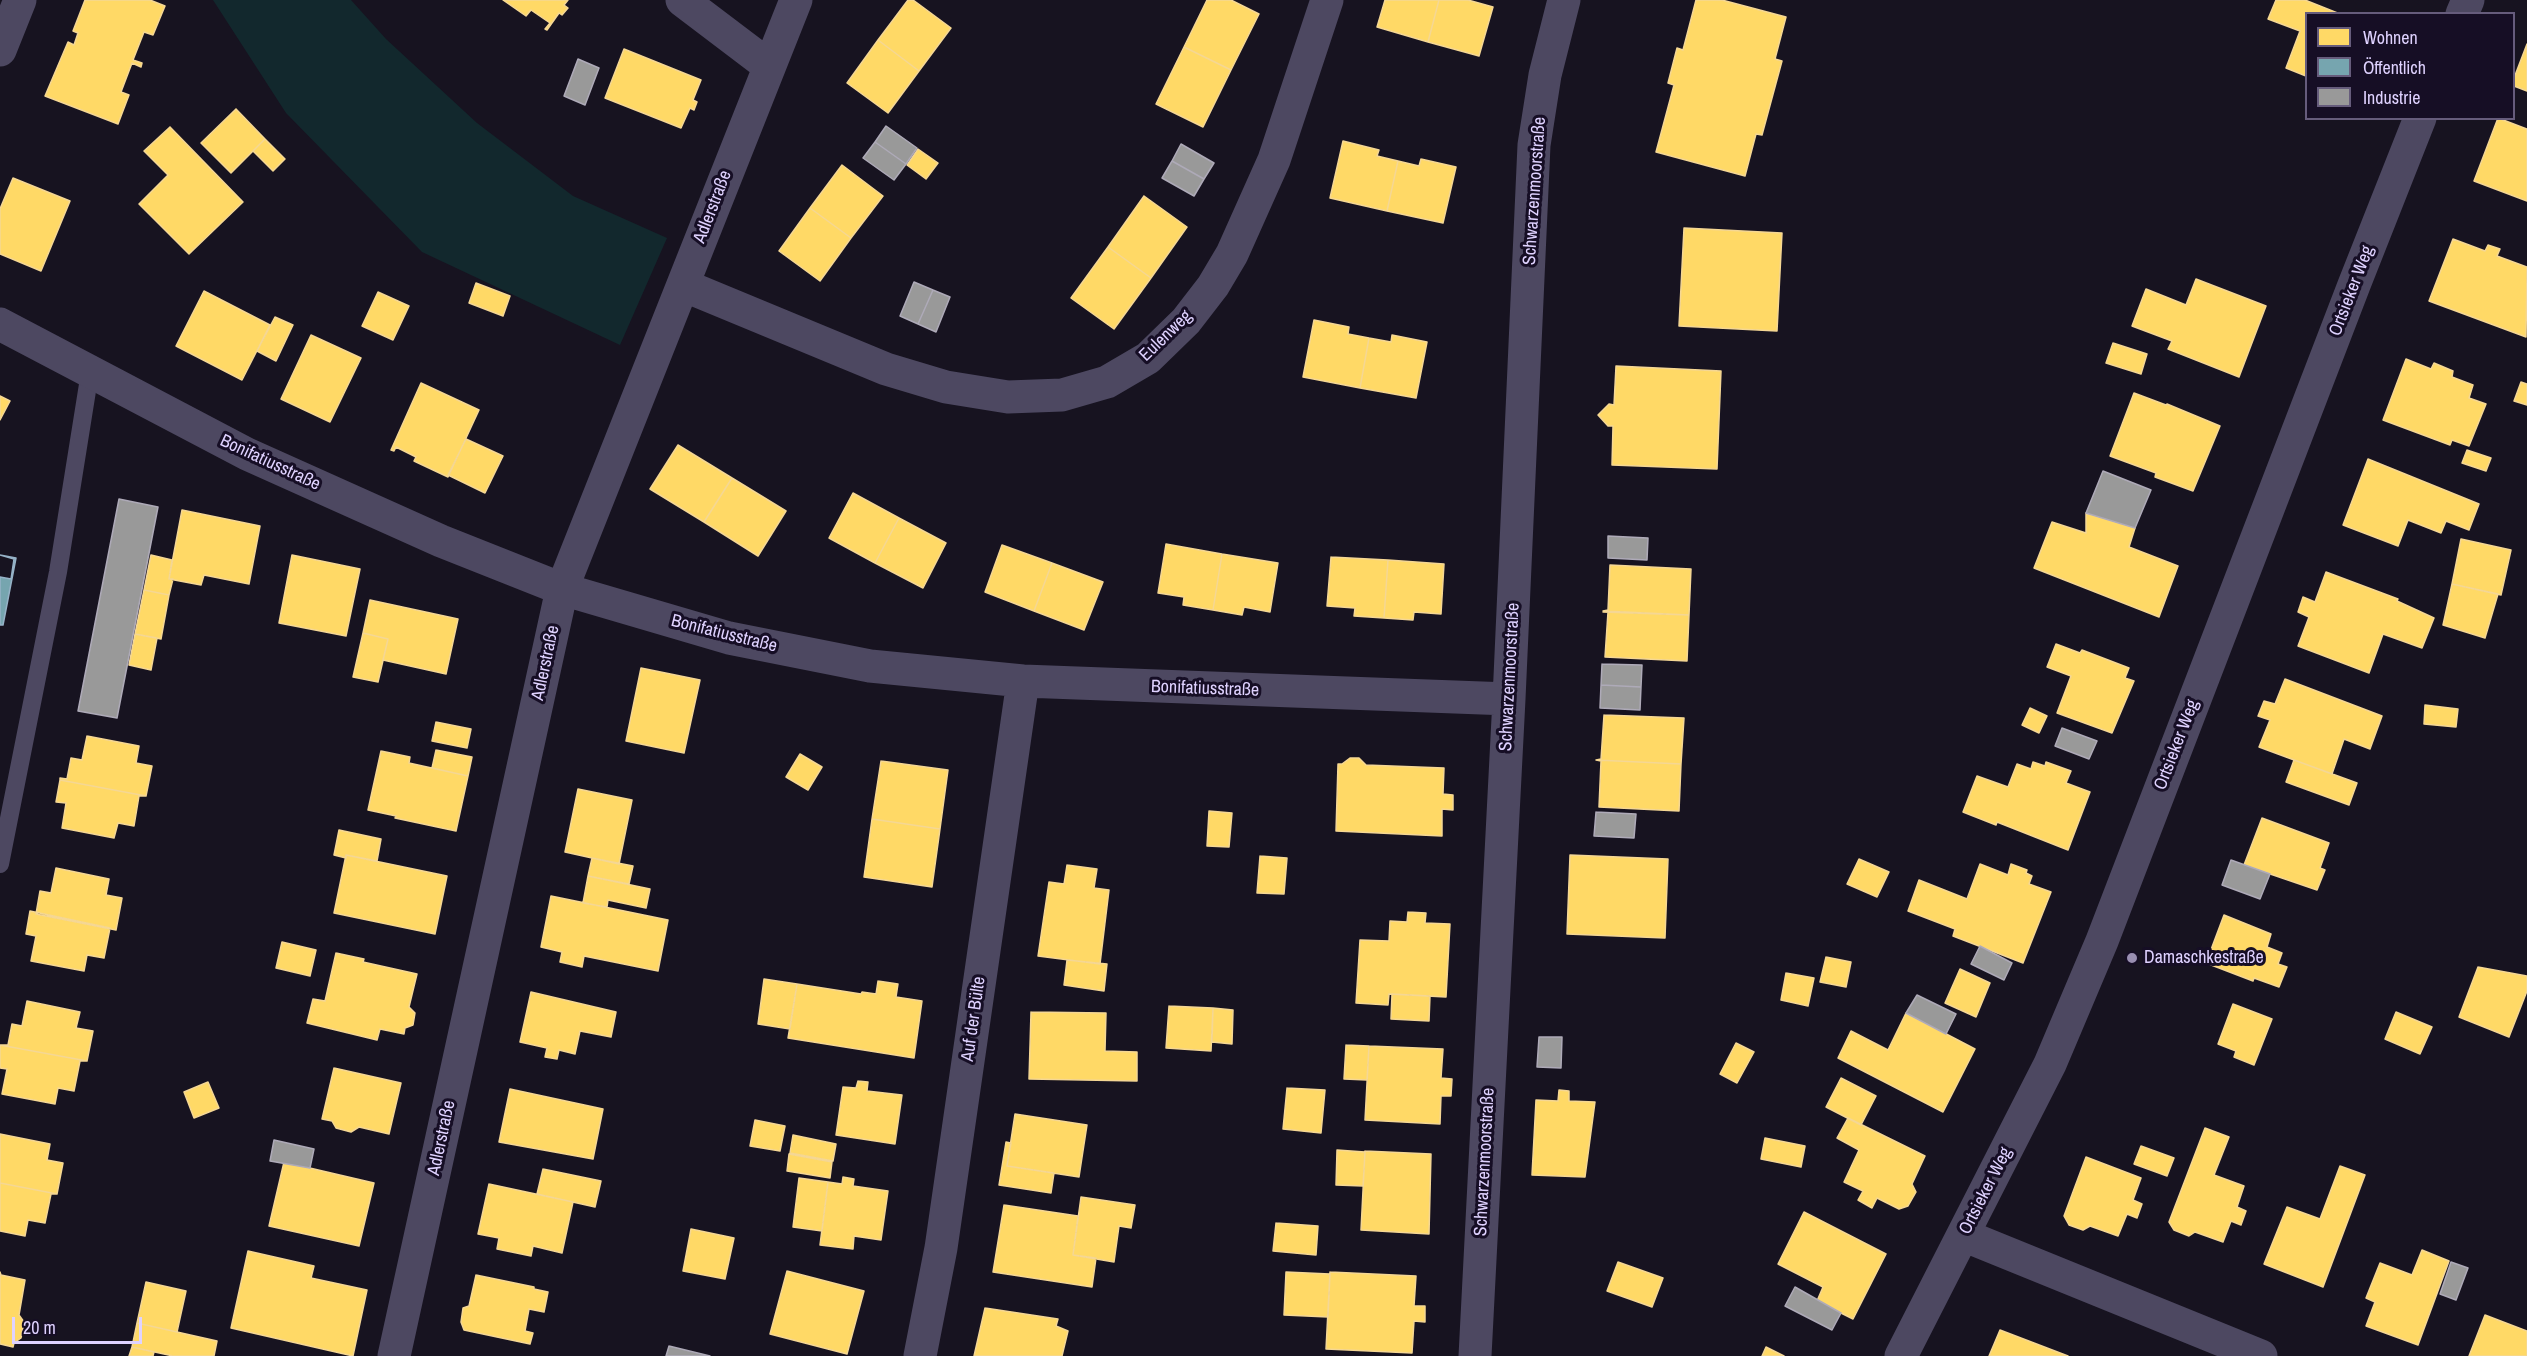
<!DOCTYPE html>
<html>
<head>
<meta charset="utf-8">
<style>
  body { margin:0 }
  #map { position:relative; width:2527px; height:1356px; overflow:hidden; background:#171320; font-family:"Archivo Narrow",sans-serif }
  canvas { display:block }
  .legend { position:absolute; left:2305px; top:12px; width:210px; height:108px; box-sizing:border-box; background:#160e25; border:2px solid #665c7c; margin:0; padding:8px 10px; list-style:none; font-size:18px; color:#dfd2ff }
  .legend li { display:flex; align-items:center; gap:12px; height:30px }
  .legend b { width:30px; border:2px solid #665c7c }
  .scale { position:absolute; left:12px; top:1317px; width:130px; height:27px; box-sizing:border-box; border:3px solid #dfd2ff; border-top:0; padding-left:8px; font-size:18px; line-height:21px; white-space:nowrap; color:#dfd2ff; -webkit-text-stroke:4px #160e25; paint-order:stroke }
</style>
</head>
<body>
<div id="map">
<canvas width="2527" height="1356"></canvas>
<ul class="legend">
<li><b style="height:16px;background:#ffd966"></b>Wohnen</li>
<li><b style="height:16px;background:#76a5af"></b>Öffentlich</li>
<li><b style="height:16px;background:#999"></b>Industrie</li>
</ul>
<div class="scale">20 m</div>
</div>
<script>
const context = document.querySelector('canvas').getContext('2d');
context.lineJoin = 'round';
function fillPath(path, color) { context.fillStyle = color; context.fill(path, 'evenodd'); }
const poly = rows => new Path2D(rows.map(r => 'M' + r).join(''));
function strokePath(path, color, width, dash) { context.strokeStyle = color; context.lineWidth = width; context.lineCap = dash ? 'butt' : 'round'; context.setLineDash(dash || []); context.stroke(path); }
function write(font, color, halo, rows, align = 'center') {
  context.font = font + ' "Archivo Narrow",sans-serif'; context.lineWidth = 6; context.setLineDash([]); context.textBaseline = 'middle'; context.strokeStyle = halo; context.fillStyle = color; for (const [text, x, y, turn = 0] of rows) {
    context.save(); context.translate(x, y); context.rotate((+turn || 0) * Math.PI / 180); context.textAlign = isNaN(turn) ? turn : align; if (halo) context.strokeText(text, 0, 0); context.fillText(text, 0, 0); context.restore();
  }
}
fillPath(poly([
  [213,0,351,0,386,39,477,123,573,196,667,238,620,345,422,252,286,113]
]), '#12282d');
const homes = poly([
  [85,0,150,0,165,6,153,35,144,32,133,60,142,63,141,67,132,63,121,92,129,95,118,124,45,96,68,42,74,45,78,33,73,31,85,0],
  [503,0,568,0,564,5,568,8,562,15,559,13,547,30,545,29,550,23,531,10,526,16,503,0],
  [908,0,913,0,951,28,919,71,878,40,908,0],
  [1207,0,1231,0,1259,14,1231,70,1184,47,1207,0],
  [1385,0,1439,0,1428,42,1377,27,1385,0],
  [1439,0,1468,0,1493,7,1479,56,1428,42,1439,0],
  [1696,0,1722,0,1786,17,1775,59,1782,61,1762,135,1756,134,1745,176,1656,152,1674,85,1668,83,1677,48,1683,50,1696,0],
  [2276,0,2305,0,2340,14,2306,14,2306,76,2286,68,2300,31,2268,19,2276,0],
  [878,40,919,71,888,113,847,83,878,40],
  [2527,44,2527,91,2514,86,2514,78,2527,44],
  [1184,47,1231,70,1203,127,1156,104,1184,47],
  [624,49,701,80,693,100,697,102,694,110,690,108,681,128,605,98,624,49],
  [236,109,265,139,231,173,201,143,236,109],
  [2498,118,2527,129,2527,201,2474,181,2498,118],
  [170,127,243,202,189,254,139,204,168,175,144,151,170,127],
  [265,139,285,159,273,171,253,151,265,139],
  [1343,141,1379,150,1377,156,1398,161,1387,211,1330,198,1343,141],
  [918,149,938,163,926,179,907,165,918,149],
  [1421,159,1456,167,1443,223,1387,211,1398,161,1419,166,1421,159],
  [842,165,883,196,851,238,810,208,842,165],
  [13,178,70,201,41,271,0,254,0,209,13,178],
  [1144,196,1187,227,1151,278,1108,247,1144,196],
  [810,208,851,238,820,281,779,251,810,208],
  [1684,228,1782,233,1777,331,1679,326,1684,228],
  [2453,239,2485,251,2488,245,2500,249,2497,256,2527,267,2526,337,2429,301,2453,239],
  [1108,247,1151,278,1114,329,1071,298,1108,247],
  [2196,279,2266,306,2239,377,2168,349,2172,341,2132,326,2146,289,2186,305,2196,279],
  [476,283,510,296,503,316,469,303,476,283],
  [204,291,270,325,242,380,176,346,204,291],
  [378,292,409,306,393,340,362,326,378,292],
  [275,317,293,325,276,361,257,351,275,317],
  [1314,320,1349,327,1348,334,1369,338,1360,388,1303,377,1314,320],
  [311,335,361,358,330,422,281,399,311,335],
  [1392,335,1427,342,1416,398,1360,388,1369,338,1391,342,1392,335],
  [2113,343,2147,354,2141,374,2106,363,2113,343],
  [2406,359,2431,369,2434,363,2453,371,2452,377,2473,385,2469,398,2486,404,2469,446,2452,440,2450,445,2383,420,2406,359],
  [1616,366,1721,371,1717,469,1612,465,1613,426,1608,426,1598,415,1609,404,1614,405,1616,366],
  [2521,382,2527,384,2527,405,2514,401,2521,382],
  [421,383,479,410,448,477,414,461,416,457,396,447,394,451,391,450,421,383],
  [2134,393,2166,405,2167,404,2220,426,2193,491,2155,477,2156,473,2110,456,2134,393],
  [0,396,10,401,0,420,0,396],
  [466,439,503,456,485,493,448,475,466,439],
  [678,445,732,478,704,522,650,489,678,445],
  [2467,450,2491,458,2486,471,2462,463,2467,450],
  [2368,459,2479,504,2469,530,2446,521,2441,533,2408,520,2398,546,2343,525,2368,459],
  [732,478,786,511,758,556,704,522,732,478],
  [853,493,899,518,875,563,829,538,853,493],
  [182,510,260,526,249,584,204,575,201,585,169,579,182,510],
  [2086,513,2135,528,2129,547,2178,566,2159,617,2034,568,2052,522,2086,533,2086,513],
  [899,518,946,543,923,588,875,563,899,518],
  [2461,539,2511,550,2501,595,2452,584,2461,539],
  [1166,544,1222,554,1213,610,1183,605,1184,597,1158,593,1166,544],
  [1002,545,1052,563,1034,611,985,592,1002,545],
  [1222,554,1278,563,1270,612,1244,607,1242,615,1213,610,1222,554],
  [151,555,172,560,169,579,173,579,169,595,144,590,151,555],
  [292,555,360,569,346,636,279,623,292,555],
  [1331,557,1388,560,1384,618,1354,616,1355,608,1327,606,1331,557],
  [1388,560,1444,564,1441,614,1414,612,1413,620,1384,618,1388,560],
  [1052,563,1103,582,1084,630,1034,611,1052,563],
  [1610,565,1691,569,1689,615,1603,611,1608,610,1610,565],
  [2326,572,2398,599,2397,601,2434,618,2422,648,2383,634,2369,673,2298,646,2309,617,2298,612,2303,597,2315,602,2326,572],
  [2452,584,2498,594,2485,638,2443,625,2452,584],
  [144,590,169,595,161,639,135,634,144,590],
  [370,600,458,619,446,674,383,660,388,639,363,633,370,600],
  [1603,612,1689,615,1687,661,1605,657,1608,612,1603,612],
  [363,633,388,639,378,682,353,677,363,633],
  [135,634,157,638,151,670,129,665,135,634],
  [2056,644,2080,653,2082,650,2129,668,2125,678,2134,681,2112,733,2057,713,2071,676,2047,667,2056,644],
  [641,668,700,680,684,753,626,741,641,668],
  [2285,679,2382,716,2370,749,2344,739,2332,774,2259,747,2270,720,2258,716,2264,701,2275,704,2285,679],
  [2425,705,2458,709,2456,727,2424,724,2425,705],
  [2030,708,2047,716,2039,733,2022,725,2030,708],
  [1604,715,1684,718,1681,764,1596,760,1601,759,1604,715],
  [436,722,471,729,467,748,432,741,436,722],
  [87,736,139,746,136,763,152,766,146,796,60,780,60,778,67,779,71,758,82,760,87,736],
  [436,750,472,757,468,776,432,768,436,750],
  [381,751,410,757,409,763,468,776,456,831,395,818,396,816,368,810,381,751],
  [800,754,822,767,808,790,786,777,800,754],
  [1350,758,1359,758,1366,765,1444,768,1443,794,1453,795,1453,810,1442,809,1442,836,1336,831,1338,764,1342,764,1350,758],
  [1596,760,1681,764,1679,811,1599,807,1601,761,1596,760],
  [2294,760,2357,783,2349,805,2286,782,2294,760],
  [881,761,948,770,940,829,872,819,881,761],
  [2033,762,2045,766,2046,762,2071,771,2066,783,2090,792,2068,850,1997,822,1996,825,1963,812,1977,776,2008,787,2017,764,2031,769,2033,762],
  [60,780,146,796,139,796,134,826,118,823,114,838,62,828,66,803,56,802,60,780],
  [578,789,632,800,619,864,565,852,578,789],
  [1209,811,1232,813,1229,847,1207,846,1209,811],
  [2262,818,2329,843,2320,868,2325,870,2317,890,2244,865,2262,818],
  [872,819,940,829,932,887,864,877,872,819],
  [339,830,381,839,377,861,346,855,346,858,334,855,339,830],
  [346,855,447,876,435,934,334,913,346,855],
  [1570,855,1668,859,1665,938,1567,934,1570,855],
  [1260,856,1287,858,1284,894,1257,893,1260,856],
  [592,858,633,866,629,884,588,876,592,858],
  [1859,859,1889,872,1877,897,1847,884,1859,859],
  [1980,864,2008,875,2011,864,2027,870,2026,873,2032,876,2029,884,2051,892,2023,963,1953,936,1955,929,1908,911,1919,880,1967,899,1980,864],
  [1067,865,1097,869,1094,888,1109,890,1100,964,1038,956,1049,882,1064,884,1067,865],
  [56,868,109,879,106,895,122,898,116,930,36,914,40,891,51,893,56,868],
  [588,876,650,889,646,908,608,900,607,907,583,903,588,876],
  [551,896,668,920,658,971,584,956,582,967,560,962,562,952,541,947,551,896],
  [30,911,110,928,104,958,87,955,84,971,31,961,36,936,26,934,30,911],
  [1408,912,1426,913,1425,923,1450,924,1446,997,1389,994,1388,1005,1356,1003,1360,940,1389,941,1390,921,1407,922,1408,912],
  [2224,915,2271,934,2267,947,2282,953,2278,964,2287,967,2279,987,2254,978,2253,981,2206,963,2224,915],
  [282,942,316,950,310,976,276,968,282,942],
  [336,953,364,959,363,962,417,974,409,1007,415,1013,413,1025,405,1028,404,1034,380,1029,377,1040,307,1023,313,999,325,1001,336,953],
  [1826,957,1851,962,1846,987,1820,982,1826,957],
  [1067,960,1107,964,1104,991,1064,985,1067,960],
  [2478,967,2527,976,2527,991,2509,1037,2459,1017,2478,967],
  [1960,969,1990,983,1976,1017,1945,1003,1960,969],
  [1786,973,1814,978,1808,1006,1781,1000,1786,973],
  [764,979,797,984,790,1029,758,1024,764,979],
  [878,981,898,984,896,997,922,1001,914,1058,788,1038,797,984,861,994,862,992,876,994,878,981],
  [531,992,616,1012,611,1037,580,1031,575,1054,559,1050,557,1059,545,1057,547,1048,520,1042,531,992],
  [1392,994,1430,996,1429,1021,1391,1019,1392,994],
  [27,1001,80,1012,76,1028,93,1031,87,1061,0,1045,8,1045,12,1024,22,1026,27,1001],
  [2233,1004,2272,1019,2254,1065,2234,1057,2236,1051,2218,1044,2233,1004],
  [1169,1006,1213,1008,1211,1051,1166,1048,1169,1006],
  [1213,1008,1233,1010,1232,1044,1212,1042,1213,1008],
  [1031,1012,1106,1013,1105,1051,1137,1052,1137,1081,1029,1079,1031,1012],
  [2396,1012,2432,1027,2420,1054,2385,1039,2396,1012],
  [1906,1013,1975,1049,1943,1112,1838,1058,1851,1031,1888,1050,1906,1013],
  [1736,1043,1754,1052,1737,1083,1720,1074,1736,1043],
  [0,1045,87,1061,80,1061,74,1091,58,1088,55,1104,2,1094,7,1069,0,1068,0,1045],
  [1346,1045,1369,1046,1367,1080,1344,1079,1346,1045],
  [1369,1046,1443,1049,1441,1078,1452,1079,1451,1096,1441,1096,1440,1124,1365,1120,1369,1046],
  [334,1068,401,1083,389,1134,359,1127,351,1132,336,1128,332,1121,322,1119,334,1068],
  [1841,1078,1876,1096,1861,1125,1826,1107,1841,1078],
  [858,1081,868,1082,867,1091,902,1095,895,1144,836,1135,843,1087,856,1088,858,1081],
  [208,1082,219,1108,194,1118,184,1092,208,1082],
  [1287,1088,1325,1090,1321,1133,1283,1129,1287,1088],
  [510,1089,603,1109,593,1159,499,1142,510,1089],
  [1559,1090,1569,1091,1569,1101,1595,1102,1585,1177,1532,1175,1536,1100,1558,1101,1559,1090],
  [1015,1114,1087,1125,1079,1177,1007,1166,1015,1114],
  [1848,1118,1925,1156,1912,1184,1916,1192,1908,1206,1899,1209,1877,1198,1872,1208,1858,1200,1863,1191,1844,1182,1859,1150,1837,1138,1848,1118],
  [755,1120,785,1126,780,1151,750,1146,755,1120],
  [2205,1128,2229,1137,2214,1175,2244,1186,2237,1207,2246,1211,2241,1225,2231,1221,2223,1242,2195,1232,2189,1236,2174,1230,2169,1222,2205,1128],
  [0,1134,50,1144,47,1160,63,1163,57,1194,0,1183,0,1134],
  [793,1135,836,1144,833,1161,790,1153,793,1135],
  [1765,1138,1805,1146,1801,1167,1761,1159,1765,1138],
  [1006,1142,1011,1143,1007,1166,1054,1173,1051,1193,999,1185,1006,1142],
  [2141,1146,2174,1158,2167,1176,2134,1164,2141,1146],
  [1337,1150,1365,1152,1363,1186,1336,1185,1337,1150],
  [1365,1151,1431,1154,1429,1234,1361,1230,1365,1151],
  [789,1154,832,1162,830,1178,787,1171,789,1154],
  [2086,1157,2141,1178,2133,1200,2142,1204,2137,1218,2127,1214,2118,1236,2090,1226,2083,1230,2069,1225,2064,1216,2086,1157],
  [284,1162,374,1183,359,1246,269,1226,284,1162],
  [2340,1166,2365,1175,2323,1287,2264,1264,2287,1207,2320,1219,2340,1166],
  [543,1169,601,1181,595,1207,537,1194,543,1169],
  [843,1177,854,1179,853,1186,888,1191,881,1240,854,1236,853,1249,820,1245,828,1182,842,1184,843,1177],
  [799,1178,828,1182,822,1231,793,1227,799,1178],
  [0,1183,57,1194,51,1194,45,1223,28,1220,25,1236,0,1231,0,1183],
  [489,1184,573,1202,562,1253,533,1246,531,1256,497,1249,499,1238,478,1234,489,1184],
  [1081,1197,1135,1205,1131,1228,1119,1226,1114,1262,1073,1255,1081,1197],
  [1004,1205,1078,1216,1073,1255,1096,1258,1092,1287,993,1272,1004,1205],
  [1804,1212,1886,1254,1853,1319,1817,1301,1823,1287,1778,1264,1804,1212],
  [1276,1223,1318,1226,1316,1255,1273,1251,1276,1223],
  [691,1229,734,1238,725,1279,683,1271,691,1229],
  [2422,1250,2449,1261,2418,1345,2366,1326,2375,1302,2366,1298,2380,1263,2412,1275,2422,1250],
  [248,1251,314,1266,311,1278,367,1290,353,1356,231,1328,248,1251],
  [1618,1262,1663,1278,1652,1307,1607,1291,1618,1262],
  [787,1271,864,1291,847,1354,770,1334,787,1271],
  [0,1272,1,1275,25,1280,19,1315,24,1322,21,1338,14,1343,13,1347,0,1344,0,1272],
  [1286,1272,1330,1274,1328,1317,1284,1315,1286,1272],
  [1330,1272,1416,1276,1414,1306,1425,1306,1425,1322,1414,1321,1412,1353,1326,1349,1330,1272],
  [476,1275,534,1287,534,1289,548,1292,544,1312,529,1309,525,1331,533,1333,530,1344,464,1330,461,1322,463,1308,469,1306,476,1275],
  [146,1282,186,1291,177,1332,137,1323,146,1282],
  [985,1308,1058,1319,1056,1326,1068,1331,1062,1356,974,1356,985,1308],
  [2485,1315,2527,1331,2527,1356,2469,1356,2485,1315],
  [137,1323,217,1341,214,1356,173,1356,132,1347,137,1323],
  [2000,1330,2068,1356,1989,1356,2000,1330],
  [132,1347,154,1352,153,1356,129,1356,132,1347],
  [1766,1347,1784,1356,1762,1356,1766,1347]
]);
fillPath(homes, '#ffd966');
strokePath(homes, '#f5d794', 1.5);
const public = poly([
  [0,555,16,558,3,625,0,625,0,577,11,579,14,559,0,555]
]);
fillPath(public, '#76a5af');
strokePath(public, '#96b2c7', 1.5);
const industry = poly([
  [578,59,599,68,585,105,564,96,578,59],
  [886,126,917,148,906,164,875,142,886,126],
  [875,142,906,164,894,180,863,158,875,142],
  [1181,144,1214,163,1204,179,1172,161,1181,144],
  [1172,161,1204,179,1194,196,1162,178,1172,161],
  [914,282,933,290,918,324,900,316,914,282],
  [933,290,950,297,936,332,918,324,933,290],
  [2103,471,2151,490,2135,528,2086,513,2103,471],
  [119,499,158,507,117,718,78,711,119,499],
  [1608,536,1648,538,1647,560,1608,558,1608,536],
  [1602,664,1642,665,1641,687,1601,685,1602,664],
  [1601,685,1641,687,1640,710,1600,708,1601,685],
  [2062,728,2097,741,2089,759,2055,746,2062,728],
  [1596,812,1636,814,1634,838,1594,836,1596,812],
  [2231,860,2270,874,2260,899,2222,885,2231,860],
  [1980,946,2012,963,2004,980,1971,964,1980,946],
  [1917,995,1956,1014,1946,1034,1906,1013,1917,995],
  [1539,1037,1562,1037,1561,1068,1537,1067,1539,1037],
  [274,1140,314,1149,310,1168,270,1161,274,1140],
  [2451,1262,2468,1268,2456,1300,2440,1294,2451,1262],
  [1795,1287,1841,1313,1832,1330,1785,1306,1795,1287],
  [669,1346,710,1356,666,1356,669,1346]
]);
fillPath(industry, '#999');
strokePath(industry, '#aeaab8', 1.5);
strokePath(poly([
  [0,864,58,572,90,372]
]), '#4d4861', 18);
strokePath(poly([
  [682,0,769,66],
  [2462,14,2468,0],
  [0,50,20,0],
  [683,285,886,369,946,387,1008,397,1062,395,1107,382,1148,358,1186,321,1213,286,1232,254,1274,160,1327,0],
  [0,324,247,454,441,541,562,589,729,638,870,666,1023,681,1509,699],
  [1963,1235,2261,1356],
  [394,1356,562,589,796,0],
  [920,1356,941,1248,1023,681],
  [1475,1356,1509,699,1534,145,1545,75,1564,0],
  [1901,1356,2050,1064,2102,941,2354,285,2420,118]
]), '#4d4861', 33);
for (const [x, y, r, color] of [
  [2132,958,6,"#998fb1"]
]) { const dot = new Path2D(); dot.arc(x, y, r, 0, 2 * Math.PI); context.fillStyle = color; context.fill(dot); strokePath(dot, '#160e25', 2); }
write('18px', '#dfd2ff', '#160e25', [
  ["Schwarzenmoorstraße",1535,191,-86],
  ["Adlerstraße",713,207,-69],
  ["Ortsieker Weg",2352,291,-69],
  ["Eulenweg",1166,336,-44],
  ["Bonifatiusstraße",270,463,25],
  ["Bonifatiusstraße",724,634,14],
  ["Adlerstraße",546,663,-78],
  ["Schwarzenmoorstraße",1510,677,-87],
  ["Bonifatiusstraße",1205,689,2],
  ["Ortsieker Weg",2177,745,-69],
  ["Auf der Bülte",974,1019,-82],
  ["Adlerstraße",442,1138,-78],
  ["Schwarzenmoorstraße",1485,1162,-87],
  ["Ortsieker Weg",1986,1191,-63]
]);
write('18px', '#dfd2ff', '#160e25', [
  ["Damaschkestraße",2144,958]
], 'left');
</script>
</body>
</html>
